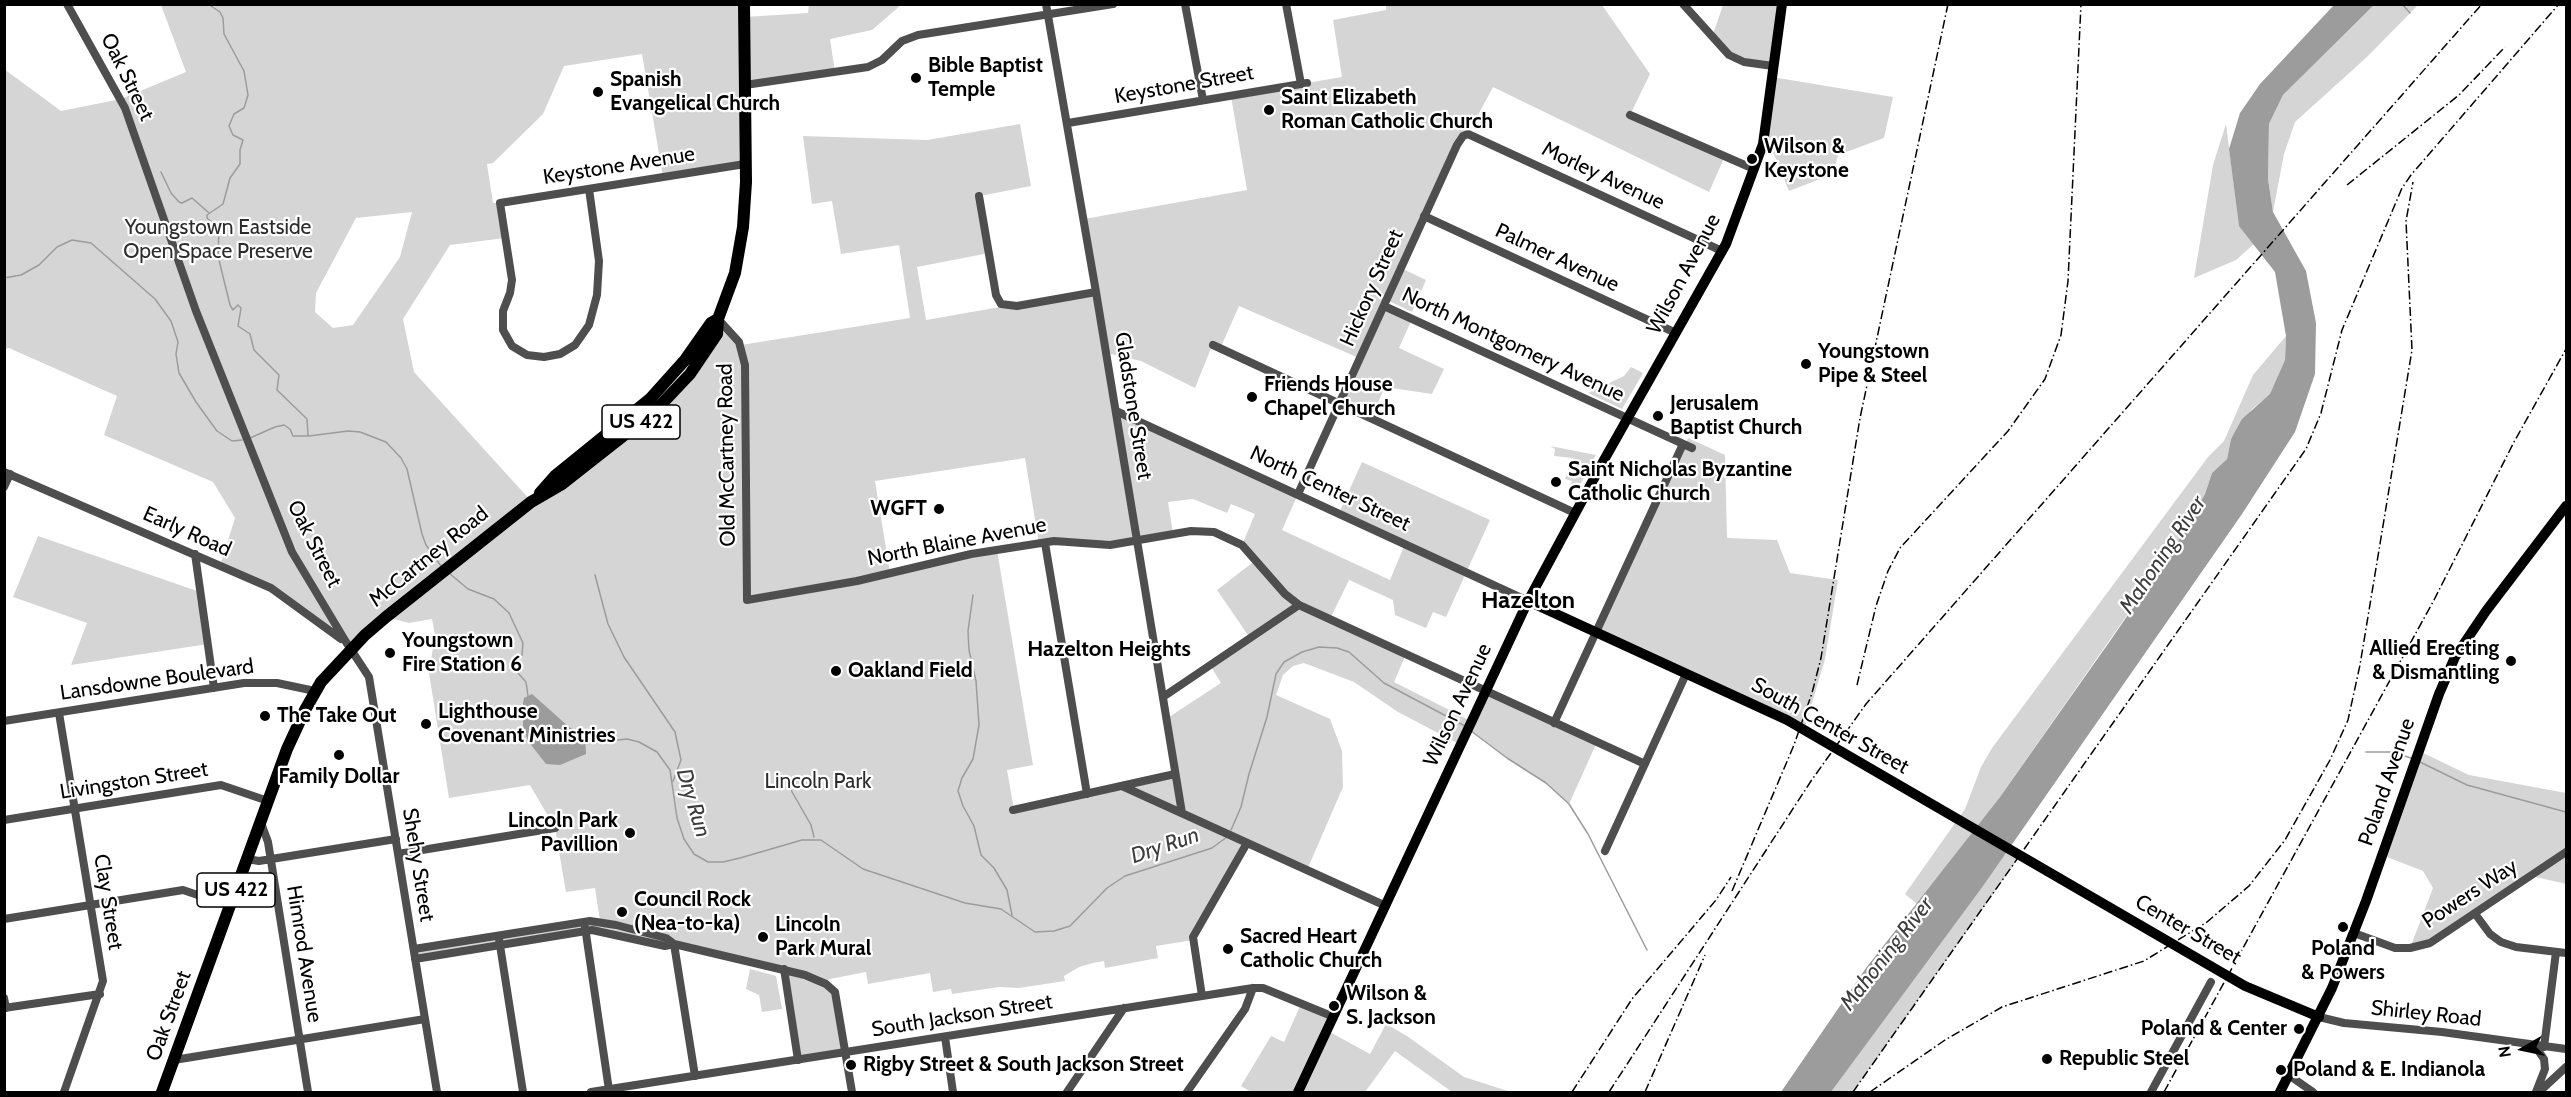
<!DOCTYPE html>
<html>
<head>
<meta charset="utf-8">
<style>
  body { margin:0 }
  #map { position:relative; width:2571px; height:1097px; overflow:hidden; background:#fff; font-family:Cabin,sans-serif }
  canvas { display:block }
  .frame { position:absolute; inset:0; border:6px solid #000; pointer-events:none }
  .north { position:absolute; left:2493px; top:1019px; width:60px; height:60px; -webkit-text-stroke:4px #fff; paint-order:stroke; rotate:261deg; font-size:16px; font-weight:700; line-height:24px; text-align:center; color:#000 }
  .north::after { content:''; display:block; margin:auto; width:21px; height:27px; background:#000; clip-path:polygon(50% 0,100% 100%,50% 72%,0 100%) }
</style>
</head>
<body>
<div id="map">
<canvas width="2571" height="1097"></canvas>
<div class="frame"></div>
<div class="north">N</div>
</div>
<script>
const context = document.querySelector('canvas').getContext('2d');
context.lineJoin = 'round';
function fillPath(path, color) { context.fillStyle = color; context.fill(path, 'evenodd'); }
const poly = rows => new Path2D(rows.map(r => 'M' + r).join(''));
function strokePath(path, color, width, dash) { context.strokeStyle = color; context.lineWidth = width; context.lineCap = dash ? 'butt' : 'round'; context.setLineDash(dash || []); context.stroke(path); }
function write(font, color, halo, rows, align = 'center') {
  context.font = font + ' Cabin,sans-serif'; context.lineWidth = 4.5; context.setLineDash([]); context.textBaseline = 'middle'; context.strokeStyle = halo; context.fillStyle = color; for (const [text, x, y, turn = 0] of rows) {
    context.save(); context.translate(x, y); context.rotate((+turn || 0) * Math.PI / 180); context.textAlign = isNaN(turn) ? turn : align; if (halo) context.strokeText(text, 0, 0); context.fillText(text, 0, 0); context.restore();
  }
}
fillPath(poly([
  [744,4,745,17,808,13,809,5,901,5,872,30,830,39,835,72,745,85,745,164,663,177,642,54,564,66,543,114,493,163,487,164,493,203,500,203,505,238,450,245,403,319,414,372,531,501,676,390,718,319,741,345,910,318,899,245,841,254,832,201,812,204,803,136,927,140,1020,124,1031,186,980,196,989,253,917,267,926,320,1000,307,1001,304,1096,292,1084,219,1247,190,1231,96,1342,77,1333,20,1386,10,1386,5,1602,5,1650,74,1630,115,1725,156,1709,192,1493,87,1468,134,1463,136,1384,305,1412,319,1399,348,1444,369,1432,394,1385,387,1373,413,1343,399,1359,358,1239,306,1220,349,1212,346,1195,388,1141,361,1107,353,1116,411,1298,494,1282,530,1390,580,1405,544,1339,513,1362,462,1490,520,1446,617,1433,612,1426,628,1395,615,1393,600,1349,580,1330,619,1406,654,1394,682,1471,721,1486,691,1597,742,1569,804,1546,783,1507,758,1469,729,1461,745,1398,712,1354,682,1304,663,1293,666,1283,675,1276,695,1330,719,1342,751,1343,787,1307,870,1247,843,1193,940,1156,946,1158,958,1105,968,1104,961,1093,963,1079,967,1064,976,1065,981,1019,988,999,987,952,994,951,989,933,992,930,973,868,984,866,972,830,979,824,983,833,989,846,1053,798,1060,783,969,601,930,415,959,414,949,600,921,595,888,566,892,555,828,530,785,449,798,429,673,435,635,432,619,409,623,386,617,351,649,282,595,220,566,235,518,213,482,104,435,117,396,9,348,5,349,4,69,61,111,121,99,186,72,161,5],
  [412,212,400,257,353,325,333,328,315,312,316,293,356,218],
  [1025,458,1039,544,1120,543,1173,534,1168,502,1193,499,1227,513,1231,504,1255,514,1242,545,1256,560,1217,590,1250,638,1210,665,1221,683,1166,719,1175,774,1014,810,1007,770,1033,765,997,550,890,573,875,481],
  [1723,5,1782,5,1773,66,1744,62,1712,37],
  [2374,5,2418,5,2368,56,2295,122,2284,154,2273,212,2268,179,2269,124,2283,95],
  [1772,77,1893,97,1884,138,1838,155,1833,174,1789,191,1765,133],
  [2226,124,2239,225,2255,243,2236,260,2194,278,2213,165],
  [1403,269,1426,280,1412,312,1389,301],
  [2286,336,2285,360,2270,395,2252,409,2231,439,2227,459,2212,473,2205,494,2176,545,2000,797,1917,904,1905,894,1965,809,1981,767,1992,748,2208,457,2224,441,2253,375],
  [1631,367,1643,373,1622,409,1588,393,1624,376],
  [1688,438,1725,455,1727,538,1777,540,1790,573,1838,580,1825,659,1804,730,1596,633],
  [1550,446,1596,455,1578,489,1570,485,1572,481,1565,479,1569,469,1572,469,1573,458,1554,456,1555,449],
  [38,536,200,592,208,644,71,665,87,623,13,597],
  [2419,751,2469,775,2566,793,2566,884,2531,876,2442,937,2410,948,2433,888,2423,871,2382,855],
  [2008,850,2020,856,1853,1092,1831,1092],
  [750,969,776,976,782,1009,762,1012,759,995,746,989],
  [1301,1004,1334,1017,1328,1031,1370,1054,1386,1024,1407,1036,1464,1077,1511,1092,1452,1092,1395,1051,1365,1092,1307,1092,1301,1088,1298,1092,1251,1092,1241,1086,1271,1036,1284,1042]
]), '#d5d5d5');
fillPath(poly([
  [2334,5,2374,5,2283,95,2269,124,2268,179,2273,212,2306,271,2316,323,2315,374,2295,432,2242,514,1983,886,1831,1092,1781,1092,1866,968,2000,797,2110,641,2176,545,2205,494,2212,473,2227,459,2231,439,2242,419,2270,394,2285,360,2286,336,2275,272,2239,226,2229,149,2240,113,2260,84],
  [532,694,569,727,585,736,586,754,560,765,546,764,528,741,523,727,523,703,524,698]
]), '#9c9c9c');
strokePath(poly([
  [208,4,220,12,223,18,224,34,244,71,248,95,244,108,234,114,229,126,233,135,243,140,240,150,240,164,230,178,223,204,207,215,207,218,219,229,218,256,230,305,233,310,238,305,241,308,238,326,250,334,254,350,279,375,277,390,307,419,308,435],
  [2402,4,2410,13],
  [161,172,171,193,179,202,182,203,192,198,209,213],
  [4,278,21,275,39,265,57,247,72,240,91,243,155,299,171,321,178,342,176,354,179,373,196,402,217,431,232,441,242,440],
  [250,438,275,427,284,425,290,429,293,436,309,436,348,431,360,432,386,442,401,458,407,469,422,534,426,545,441,566],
  [449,573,468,589,494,599,509,613,523,643,522,655,518,661,518,673,526,682,528,696],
  [595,575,608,624,624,657,675,732,681,760,673,781],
  [973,595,968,631,969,650,976,681,979,725,973,759,962,778,958,791,963,806,974,826,981,855,994,868,1007,890,1012,915],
  [1471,731,1507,758,1546,783,1569,804,1588,834,1647,950],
  [584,744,627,739,639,742,657,752,670,770,677,818,684,839,694,854,708,862,723,862,740,858,802,840,821,840,863,869,965,903,1001,909,1035,932,1054,931,1070,926,1107,888,1125,876,1212,848,1227,837],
  [2366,752,2392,752,2411,758],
  [2420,762,2467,785,2566,812],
  [791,790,811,825,814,837],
  [1231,830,1241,807,1249,774,1267,717,1276,674,1284,662,1302,652,1319,647,1337,648,1349,652,1384,683,1465,726]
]), '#9c9c9c', 1.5);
strokePath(poly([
  [67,4,125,108,196,311,292,552,346,642,369,677,437,1092],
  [1046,4,1096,292,1182,813],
  [1185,4,1203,100],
  [1286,4,1301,84],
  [1683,4,1729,55,1744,62,1773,66],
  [745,85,868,67,882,60,902,41,918,35,1113,4],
  [1630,115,1754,169],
  [1068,123,1307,83],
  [589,189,599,261,597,295,589,325,575,345,560,354,544,357,527,355,512,346,503,330,503,311,510,293,512,280,500,203,745,164],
  [979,196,996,295,1001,304,1017,306,1096,292],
  [1424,216,1676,333],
  [1384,306,1692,448],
  [718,319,739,342,745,365,747,600,857,581,971,554,1054,541,1110,545,1191,531,1214,532,1242,545,1285,594,1299,605,1645,764],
  [1213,345,1575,513],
  [1116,411,1528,601],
  [4,472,271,588,341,639],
  [4,487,10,474],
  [1298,494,1457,145,1463,136,1468,134,1722,251],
  [1045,543,1087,794],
  [195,554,214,688],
  [1163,697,1299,605],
  [59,713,103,981,64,1092],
  [4,721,244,683,277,683,315,691],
  [1554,723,1683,444],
  [1122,786,1386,906],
  [1013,810,1175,774],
  [4,820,221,785,268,801],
  [261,823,268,842,308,1092],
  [1605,851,1686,674],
  [398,854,555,828],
  [247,859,259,861,396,839],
  [2476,915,2490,934,2501,942,2516,947,2566,953],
  [4,919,183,890,230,906],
  [585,927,609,1090],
  [2354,933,2395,948,2410,948,2430,943,2566,852],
  [499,939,523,1092],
  [674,944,695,1076],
  [414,949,590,921,616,925,666,938,674,944,805,975,826,984,835,992,852,1092],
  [415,959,592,930,665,946,674,944],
  [784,969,798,1060],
  [1202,996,1193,937,1247,843],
  [4,998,6,1008],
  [4,1008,100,994],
  [2319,1017,2344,1023,2442,1032,2566,1049],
  [945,1037,953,1092],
  [2535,1046,2544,1059,2545,1069,2536,1092],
  [2544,1047,2556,952],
  [174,1060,425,1019],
  [2290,1076,2313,1092],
  [591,1092,1253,988,1263,988,1334,1017],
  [1067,1092,1124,1008],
  [1187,1092,1245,1009,1253,988],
  [2151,1092,2211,982],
  [2539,1092,2566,1067]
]), '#4e4e4e', 8);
strokePath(poly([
  [1528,601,1787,720,2245,986,2319,1017],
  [1298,1092,1528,601,1604,460,1726,244,1763,144,1782,4],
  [2280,1092,2332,988,2366,901,2439,694,2455,657,2486,611,2566,506]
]), '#000', 10);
strokePath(poly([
  [540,493,555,476,650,399,685,360,711,323,718,319],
  [162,1092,287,749,305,710,321,682,365,635,386,617,531,502,562,484,656,410,690,374,717,334,718,319,735,273,743,227,746,182,744,4]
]), '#000', 12);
strokePath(poly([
  [2347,185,2459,95,2505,47],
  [1857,685,1876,606,1888,571,1900,548,2008,431,2045,379,2061,335,2068,281,2081,4],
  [1732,891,1794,745,1812,693,1821,658,1860,418,1948,4],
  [1572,1092,1632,999,1716,900,1731,877],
  [1609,1092,1811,781,1866,704,2482,4],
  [1645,1092,1705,955],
  [1853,1092,2306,449,2321,413,2342,330,2402,188,2411,175,2559,4],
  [1870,1092,1945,1040,2002,1007,2144,961,2207,922,2249,886,2285,840,2330,760,2348,720,2360,665,2412,350,2406,221,2413,182],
  [2164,1092,2434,600,2514,442,2566,349]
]), '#000', 1.5, [9, 3, 1.5, 3]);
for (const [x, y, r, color] of [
  [916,78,6,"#000"],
  [598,92,6,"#000"],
  [1269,110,6,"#000"],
  [1752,159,6,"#000"],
  [1806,364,6,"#000"],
  [1252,397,6,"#000"],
  [1658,416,6,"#000"],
  [1556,482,6,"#000"],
  [939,509,6,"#000"],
  [390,653,6,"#000"],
  [2511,661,6,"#000"],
  [836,671,6,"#000"],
  [265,716,6,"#000"],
  [426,724,6,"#000"],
  [339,755,6,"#000"],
  [630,833,6,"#000"],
  [622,912,6,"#000"],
  [2343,927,6,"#000"],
  [763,937,6,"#000"],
  [1228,949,6,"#000"],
  [1334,1006,6,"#000"],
  [2299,1029,6,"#000"],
  [2047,1059,6,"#000"],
  [851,1065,6,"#000"],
  [2281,1070,6,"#000"]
]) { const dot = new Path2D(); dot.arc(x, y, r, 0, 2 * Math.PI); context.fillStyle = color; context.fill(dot); strokePath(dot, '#fff', 2); }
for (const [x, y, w] of [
  [641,422,78],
  [236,890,78]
]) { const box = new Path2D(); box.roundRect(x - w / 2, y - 17, w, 34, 4.5); context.fillStyle = '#fff'; context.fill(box); strokePath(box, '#000', 1.5); }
write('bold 20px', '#000', null, [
  ["US 422",641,422],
  ["US 422",236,890]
]);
write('bold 21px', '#000', '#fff', [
  ["Bible Baptist",928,66],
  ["Temple",928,90],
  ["Spanish",610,80],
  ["Evangelical Church",610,104],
  ["Saint Elizabeth",1281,98],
  ["Roman Catholic Church",1281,122],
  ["Wilson &",1764,147],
  ["Keystone",1764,171],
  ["Youngstown",1818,352],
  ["Pipe & Steel",1818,376],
  ["Friends House",1264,385],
  ["Chapel Church",1264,409],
  ["Jerusalem",1670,404],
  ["Baptist Church",1670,428],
  ["Saint Nicholas Byzantine",1568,470],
  ["Catholic Church",1568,494],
  ["WGFT",927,509,"right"],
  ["Youngstown",402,641],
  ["Fire Station 6",402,665],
  ["Allied Erecting",2499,649,"right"],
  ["& Dismantling",2499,673,"right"],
  ["Oakland Field",848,671],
  ["Lighthouse",438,712],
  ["Covenant Ministries",438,736],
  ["The Take Out",277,716],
  ["Family Dollar",339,777,"center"],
  ["Lincoln Park",618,821,"right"],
  ["Pavillion",618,845,"right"],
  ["Council Rock",634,900],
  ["(Nea-to-ka)",634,924],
  ["Lincoln",775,925],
  ["Park Mural",775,949],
  ["Sacred Heart",1240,937],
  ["Catholic Church",1240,961],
  ["Poland",2343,949,"center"],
  ["& Powers",2343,973,"center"],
  ["Wilson &",1346,994],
  ["S. Jackson",1346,1018],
  ["Poland & Center",2287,1029,"right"],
  ["Republic Steel",2059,1059],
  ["Rigby Street & South Jackson Street",863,1065],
  ["Poland & E. Indianola",2293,1070]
], 'left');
write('21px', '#000', '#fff', [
  ["Oak Street",127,77,64],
  ["Keystone Street",1184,85,-10],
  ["Keystone Avenue",619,166,-9],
  ["Morley Avenue",1603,176,25],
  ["Palmer Avenue",1557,258,25],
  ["Wilson Avenue",1684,274,-62],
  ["Hickory Street",1372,288,-66],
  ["North Montgomery Avenue",1513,345,25],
  ["Gladstone Street",1133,406,81],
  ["Old McCartney Road",727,455,-91],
  ["North Center Street",1330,489,25],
  ["Early Road",187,532,24],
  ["North Blaine Avenue",957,542,-11],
  ["Oak Street",314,544,63],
  ["McCartney Road",429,557,-39],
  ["Lansdowne Boulevard",157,680,-8],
  ["Wilson Avenue",1458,705,-65],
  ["South Center Street",1830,726,29],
  ["Livingston Street",134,781,-9],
  ["Poland Avenue",2387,782,-71],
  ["Shehy Street",418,865,81],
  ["Powers Way",2470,894,-33],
  ["Clay Street",108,902,81],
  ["Center Street",2188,930,30],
  ["Himrod Avenue",304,954,81],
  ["Shirley Road",2426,1014,6],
  ["Oak Street",169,1016,-70],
  ["South Jackson Street",962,1016,-9]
]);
write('21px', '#2c2c2c', '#fff', [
  ["Youngstown Eastside",218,228],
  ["Open Space Preserve",218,252],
  ["Lincoln Park",818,782]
]);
write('italic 22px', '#3d3d3d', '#fff', [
  ["Mahoning River",2163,555,-56],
  ["Dry Run",693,803,73],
  ["Dry Run",1165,846,-19],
  ["Mahoning River",1887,954,-52]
]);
write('bold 22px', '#000', '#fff', [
  ["Hazelton Heights",1109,650]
]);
write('bold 24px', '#000', '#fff', [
  ["Hazelton",1528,601]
]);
</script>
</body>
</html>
